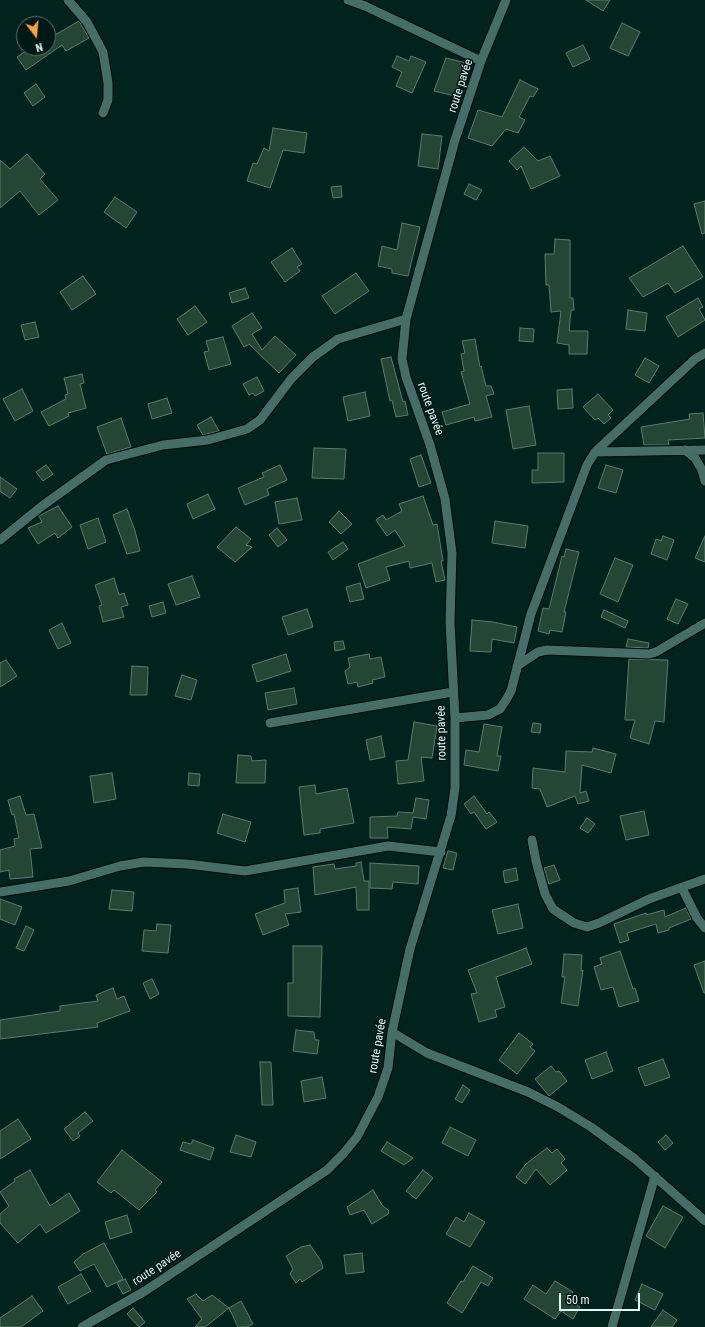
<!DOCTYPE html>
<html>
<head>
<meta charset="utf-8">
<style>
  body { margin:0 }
  #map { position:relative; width:705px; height:1327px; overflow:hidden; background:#02221e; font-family:"Roboto Condensed",sans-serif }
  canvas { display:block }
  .north { position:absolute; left:16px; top:16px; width:40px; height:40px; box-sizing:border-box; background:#001815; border:1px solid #5a726e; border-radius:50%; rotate:164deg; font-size:11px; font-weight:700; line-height:16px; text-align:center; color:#e2f8f4 }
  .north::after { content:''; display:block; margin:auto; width:14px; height:18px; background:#f7a149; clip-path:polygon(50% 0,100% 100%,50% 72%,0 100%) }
  .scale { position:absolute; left:559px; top:1293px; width:81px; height:18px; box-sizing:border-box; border:2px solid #e2f8f4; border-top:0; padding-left:5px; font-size:12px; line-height:14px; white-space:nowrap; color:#e2f8f4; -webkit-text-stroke:3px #001815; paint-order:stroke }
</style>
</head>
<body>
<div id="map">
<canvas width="705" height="1327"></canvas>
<div class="north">N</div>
<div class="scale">50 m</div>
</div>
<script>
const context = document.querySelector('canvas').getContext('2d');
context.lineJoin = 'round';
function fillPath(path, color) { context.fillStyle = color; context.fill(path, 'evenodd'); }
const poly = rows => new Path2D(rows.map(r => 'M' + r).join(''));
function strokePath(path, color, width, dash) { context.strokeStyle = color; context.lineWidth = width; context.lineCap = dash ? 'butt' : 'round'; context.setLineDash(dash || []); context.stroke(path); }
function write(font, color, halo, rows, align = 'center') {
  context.font = font + ' "Roboto Condensed",sans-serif'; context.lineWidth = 3; context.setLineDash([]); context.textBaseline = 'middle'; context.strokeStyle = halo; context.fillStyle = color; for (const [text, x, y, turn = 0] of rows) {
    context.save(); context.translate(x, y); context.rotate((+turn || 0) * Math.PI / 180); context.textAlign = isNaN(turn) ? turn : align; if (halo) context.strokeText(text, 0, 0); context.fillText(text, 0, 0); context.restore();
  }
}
const building = poly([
  [586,0,610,0,603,11,586,0],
  [79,21,89,38,66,51,62,45,26,70,17,57,30,48,48,48,48,39,79,21],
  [622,23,640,32,628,56,610,48,622,23],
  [583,45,590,59,573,67,566,53,583,45],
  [397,56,409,61,411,56,426,62,412,93,396,86,402,72,392,67,397,56],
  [446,58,466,63,455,96,434,91,446,58],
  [520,80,538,89,533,97,530,96,519,117,525,120,518,133,506,129,492,146,468,138,478,110,502,117,520,80],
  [36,84,45,97,33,106,24,93,36,84],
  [273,128,307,133,304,153,283,150,270,188,247,181,253,163,257,164,264,148,269,151,273,128],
  [422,134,442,136,438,169,418,166,422,134],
  [524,147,538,161,550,156,560,176,531,189,521,166,517,170,509,161,524,147],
  [27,154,45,174,40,179,58,200,39,215,20,191,0,208,0,160,10,169,27,154],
  [469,184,482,190,476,200,464,194,469,184],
  [341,186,342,197,333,198,331,187,341,186],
  [115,197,137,212,126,228,104,212,115,197],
  [705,201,705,233,702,234,694,204,705,201],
  [402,223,420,227,408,276,392,273,392,269,378,266,382,246,397,250,402,223],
  [555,239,570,240,570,298,573,298,574,310,571,310,569,331,588,331,587,354,569,354,569,345,557,343,561,311,551,312,549,285,546,285,545,254,554,254,555,239],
  [683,246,703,277,675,293,668,283,643,297,629,278,683,246],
  [292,248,302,264,297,267,300,271,285,282,271,262,292,248],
  [356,273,369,291,335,314,322,296,356,273],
  [83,276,96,294,72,310,60,292,83,276],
  [245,288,249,298,232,303,229,293,245,288],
  [698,298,703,307,699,309,705,320,678,337,666,317,698,298],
  [195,306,207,322,188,335,177,319,195,306],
  [628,310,647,313,645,331,626,329,628,310],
  [252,313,262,328,252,334,262,350,275,336,296,355,279,373,249,344,244,347,232,326,252,313],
  [35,322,39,337,25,340,21,325,35,322],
  [520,328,534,329,533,342,519,341,520,328],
  [223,337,231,364,209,370,204,352,209,351,206,341,223,337],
  [475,339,480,367,481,366,486,386,491,386,494,394,486,396,492,417,475,421,474,417,446,425,442,412,470,404,461,372,464,371,461,354,465,353,462,341,475,339],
  [391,357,403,402,405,401,408,415,396,417,392,400,390,401,381,359,391,357],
  [645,358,659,366,649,383,635,375,645,358],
  [82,374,84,383,80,384,86,408,68,413,69,416,49,426,41,412,66,399,65,395,68,394,64,378,82,374],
  [257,377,264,391,255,396,253,393,249,395,243,384,257,377],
  [22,389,33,411,15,421,3,399,22,389],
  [572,389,573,408,558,409,557,390,572,389],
  [365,392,370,416,348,421,343,397,365,392],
  [598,394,613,410,608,415,611,418,604,424,598,418,595,420,583,407,598,394],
  [167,398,172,413,152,419,148,404,167,398],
  [529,406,536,445,513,449,506,410,529,406],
  [703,413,705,438,668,440,669,445,644,445,641,427,690,419,689,414,703,413],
  [211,417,219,431,203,435,197,425,211,417],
  [121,418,131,447,107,454,97,427,121,418],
  [314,448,346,449,344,479,312,478,314,448],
  [538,453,564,453,564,482,532,483,532,470,538,470,538,453],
  [421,455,431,483,419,487,410,459,421,455],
  [46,465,53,474,43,481,36,472,46,465],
  [280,465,287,480,267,489,269,495,245,505,238,488,264,477,262,473,280,465],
  [606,465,623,470,616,493,598,488,606,465],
  [0,477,17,489,10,498,0,491,0,477],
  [208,494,215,509,193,519,187,504,208,494],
  [423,496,433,525,437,524,443,561,441,561,445,580,436,582,432,563,410,568,409,561,386,567,390,580,366,588,358,564,405,546,395,530,387,536,376,520,383,515,386,520,402,511,399,504,423,496],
  [297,498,302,520,279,524,275,502,297,498],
  [58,506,72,527,58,538,55,533,38,544,28,528,42,522,39,516,41,515,58,506],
  [127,509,135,531,140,551,127,554,113,515,127,509],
  [339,511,352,524,341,534,329,522,339,511],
  [98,518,106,542,88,549,80,525,98,518],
  [495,521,528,526,525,548,492,543,495,521],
  [236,527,251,539,246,545,252,547,235,562,217,547,236,527],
  [277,528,287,540,278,547,269,535,277,528],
  [663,536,674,540,667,560,651,554,656,539,661,541,663,536],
  [705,536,705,562,695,558,705,536],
  [343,542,348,549,333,560,328,552,343,542],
  [566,549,579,552,564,612,566,612,562,632,550,630,549,634,538,631,543,608,549,609,562,556,564,557,566,549],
  [615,558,633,565,618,602,600,594,615,558],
  [192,576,200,597,176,605,168,584,192,576],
  [114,578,119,595,124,593,128,605,121,607,124,617,103,622,99,606,102,605,95,585,114,578],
  [360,583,364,599,350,602,346,587,360,583],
  [676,599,688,604,678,624,667,619,676,599],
  [163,602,166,613,152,617,149,606,163,602],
  [307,609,313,627,288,635,282,617,307,609],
  [604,610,628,621,625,628,601,617,604,610],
  [472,620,493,622,517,627,514,643,492,639,491,652,470,651,472,620],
  [62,623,71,643,58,649,49,630,62,623],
  [628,639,649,643,648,648,626,647,628,639],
  [343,641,345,649,335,651,334,642,343,641],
  [286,654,291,671,257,682,252,665,286,654],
  [369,654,370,659,381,657,385,677,372,680,373,683,358,687,357,682,348,684,345,671,350,667,348,658,369,654],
  [629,659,668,660,664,722,655,721,649,744,630,738,635,720,625,720,629,659],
  [6,660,17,676,0,687,0,663,6,660],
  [132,666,148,667,147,695,130,695,132,666],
  [182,675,197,680,191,700,175,696,182,675],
  [294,688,297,704,268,710,265,693,294,688],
  [414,722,437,726,432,758,421,757,424,781,398,784,396,761,408,760,414,722],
  [533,723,541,724,540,733,531,732,533,723],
  [484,724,502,727,497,756,501,756,498,771,464,765,466,750,479,752,484,724],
  [381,736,385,757,370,760,366,740,381,736],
  [593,748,616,754,611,773,582,765,580,793,586,791,589,801,578,804,575,796,547,807,540,789,532,788,533,768,565,772,566,751,592,752,593,748],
  [238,755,251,756,252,761,266,760,265,783,236,783,238,755],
  [112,773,116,799,94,803,90,776,112,773],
  [189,773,200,774,199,786,188,785,189,773],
  [315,785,316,794,347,788,354,823,320,829,320,833,304,835,299,787,315,785],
  [20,796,26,815,34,814,42,848,30,849,33,877,10,879,9,870,0,872,0,850,15,846,14,839,19,838,14,814,12,815,8,800,20,796],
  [474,796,487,814,489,812,497,822,486,829,474,812,471,814,464,804,474,796],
  [416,798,429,800,426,819,413,817,411,829,387,827,388,838,370,838,370,817,397,816,398,812,413,813,416,798],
  [644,811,649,835,626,840,620,816,644,811],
  [223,814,251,822,245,842,217,833,223,814],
  [587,818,595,824,588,833,580,828,587,818],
  [448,851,457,853,453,870,443,868,448,851],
  [361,862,364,881,369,881,369,910,357,910,356,887,315,895,313,867,334,864,335,869,356,866,356,863,361,862],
  [370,863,419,866,418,884,393,882,392,889,370,888,370,863],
  [554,865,560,880,549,884,544,868,554,865],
  [516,868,518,880,505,883,503,871,516,868],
  [298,888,301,912,285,914,289,925,263,935,255,914,285,903,284,890,298,888],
  [112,890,134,892,132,911,109,909,112,890],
  [0,899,22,907,15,925,0,919,0,899],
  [518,904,523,928,498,934,492,910,518,904],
  [686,908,691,919,669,928,669,930,658,933,656,924,627,933,629,940,620,943,614,924,646,913,646,915,664,910,665,917,686,908],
  [157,924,171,925,168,953,142,951,144,930,156,931,157,924],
  [26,926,34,930,24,951,16,948,26,926],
  [293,946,322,946,320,1017,288,1016,288,983,293,983,293,946],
  [526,948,532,964,496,977,505,1007,495,1010,497,1017,479,1022,471,994,477,993,468,970,526,948],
  [620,951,633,989,635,988,639,1001,619,1007,613,987,601,990,594,967,602,964,600,958,620,951],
  [564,954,582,955,581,971,583,970,578,1006,561,1003,565,977,562,977,564,954],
  [705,961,705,993,704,993,694,965,705,961],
  [152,979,159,994,150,999,143,983,152,979],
  [113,988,117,999,124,996,130,1011,97,1023,98,1027,0,1039,0,1020,60,1011,60,1006,98,1001,96,995,113,988],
  [296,1030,314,1032,315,1040,319,1040,317,1054,293,1051,296,1030],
  [519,1033,533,1044,530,1047,535,1051,517,1074,499,1060,519,1033],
  [606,1052,613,1071,592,1079,585,1060,606,1052],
  [663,1059,670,1077,645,1086,638,1068,663,1059],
  [260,1062,271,1062,273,1105,262,1105,260,1062],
  [551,1066,556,1072,559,1071,567,1081,549,1096,535,1079,551,1066],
  [322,1077,326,1098,304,1102,301,1081,322,1077],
  [463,1085,470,1090,462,1103,455,1099,463,1085],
  [85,1112,93,1121,78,1133,80,1136,73,1141,64,1129,85,1112],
  [18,1119,31,1139,0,1159,0,1131,18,1119],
  [450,1127,476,1140,468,1156,442,1143,450,1127],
  [236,1135,256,1142,251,1157,230,1152,236,1135],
  [666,1135,673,1143,665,1150,658,1142,666,1135],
  [193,1140,214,1148,210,1160,180,1150,183,1142,191,1144,193,1140],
  [387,1142,413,1158,404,1165,381,1151,387,1142],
  [547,1148,552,1153,557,1149,565,1159,561,1163,567,1170,550,1185,536,1169,525,1184,516,1177,526,1164,547,1148],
  [122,1150,162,1182,155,1190,157,1192,139,1210,114,1190,111,1193,97,1182,122,1150],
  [30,1170,50,1206,69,1193,80,1211,46,1233,40,1224,18,1243,0,1223,0,1214,9,1206,0,1192,15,1181,14,1179,30,1170],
  [423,1170,433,1178,416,1199,406,1191,423,1170],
  [373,1190,382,1205,389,1211,388,1214,372,1224,364,1210,350,1215,347,1207,373,1190],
  [663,1206,683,1217,665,1248,646,1236,663,1206],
  [469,1213,485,1222,470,1247,446,1234,456,1217,464,1222,469,1213],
  [127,1215,132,1232,110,1239,105,1222,127,1215],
  [104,1243,123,1279,107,1287,94,1264,80,1271,74,1262,83,1254,104,1243],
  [310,1245,321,1261,323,1268,302,1282,300,1279,296,1283,290,1274,293,1269,286,1256,301,1247,310,1245],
  [362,1253,364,1272,346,1274,344,1255,362,1253],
  [473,1266,493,1278,488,1286,481,1282,462,1313,447,1303,461,1281,463,1282,473,1266],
  [81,1274,91,1291,68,1304,58,1287,81,1274],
  [125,1279,131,1290,123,1294,117,1283,125,1279],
  [555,1281,573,1292,568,1299,580,1307,573,1319,561,1311,555,1319,524,1299,533,1285,546,1294,555,1281],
  [642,1284,663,1294,655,1310,635,1300,642,1284],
  [196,1294,203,1301,212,1295,229,1308,241,1301,253,1324,247,1327,238,1327,229,1308,205,1327,195,1327,202,1319,187,1299,196,1294],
  [32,1296,43,1311,21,1327,0,1327,0,1318,32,1296],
  [133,1308,145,1322,139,1327,127,1314,133,1308],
  [663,1310,677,1320,672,1327,651,1327,663,1310]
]);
fillPath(building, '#254535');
strokePath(building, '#5b7c6a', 1);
const street = poly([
  [68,0,87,22,103,52,108,83,108,100,103,113],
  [348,0,365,6,481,61],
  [685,450,695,458,702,470,705,481],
  [595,452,705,450],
  [0,540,42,506,106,460,163,445,208,440,247,429,260,420,291,379,313,357,338,339,406,319],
  [517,666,538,652,547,650,649,654,656,652,705,623],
  [455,718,488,715,500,709,506,700,511,691,531,614,587,465,595,452,695,359,705,353],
  [270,723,453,692],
  [532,840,536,861,545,894,553,909,574,923,587,927,599,923,649,899,705,879],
  [682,888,697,918,705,928],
  [0,892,69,881,120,866,144,862,187,864,245,871,388,846,441,852],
  [392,1032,427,1053,528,1092,558,1107,591,1127,635,1159,705,1221],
  [82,1327,145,1291,327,1170,343,1154,357,1137,378,1097,388,1068,392,1032,410,949,451,816,455,788,455,718,450,622,452,553,445,499,430,445,406,377,402,359,406,319,455,140,481,61,506,0],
  [612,1327,655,1176]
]);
strokePath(street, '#000a08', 11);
strokePath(street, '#446e67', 9);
write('12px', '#e2f8f4', '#001815', [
  ["route pavée",461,86,-72],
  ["route pavée",430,409,70],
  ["route pavée",442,733,-91],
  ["route pavée",378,1046,-80],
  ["route pavée",157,1268,-33]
]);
</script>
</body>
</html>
